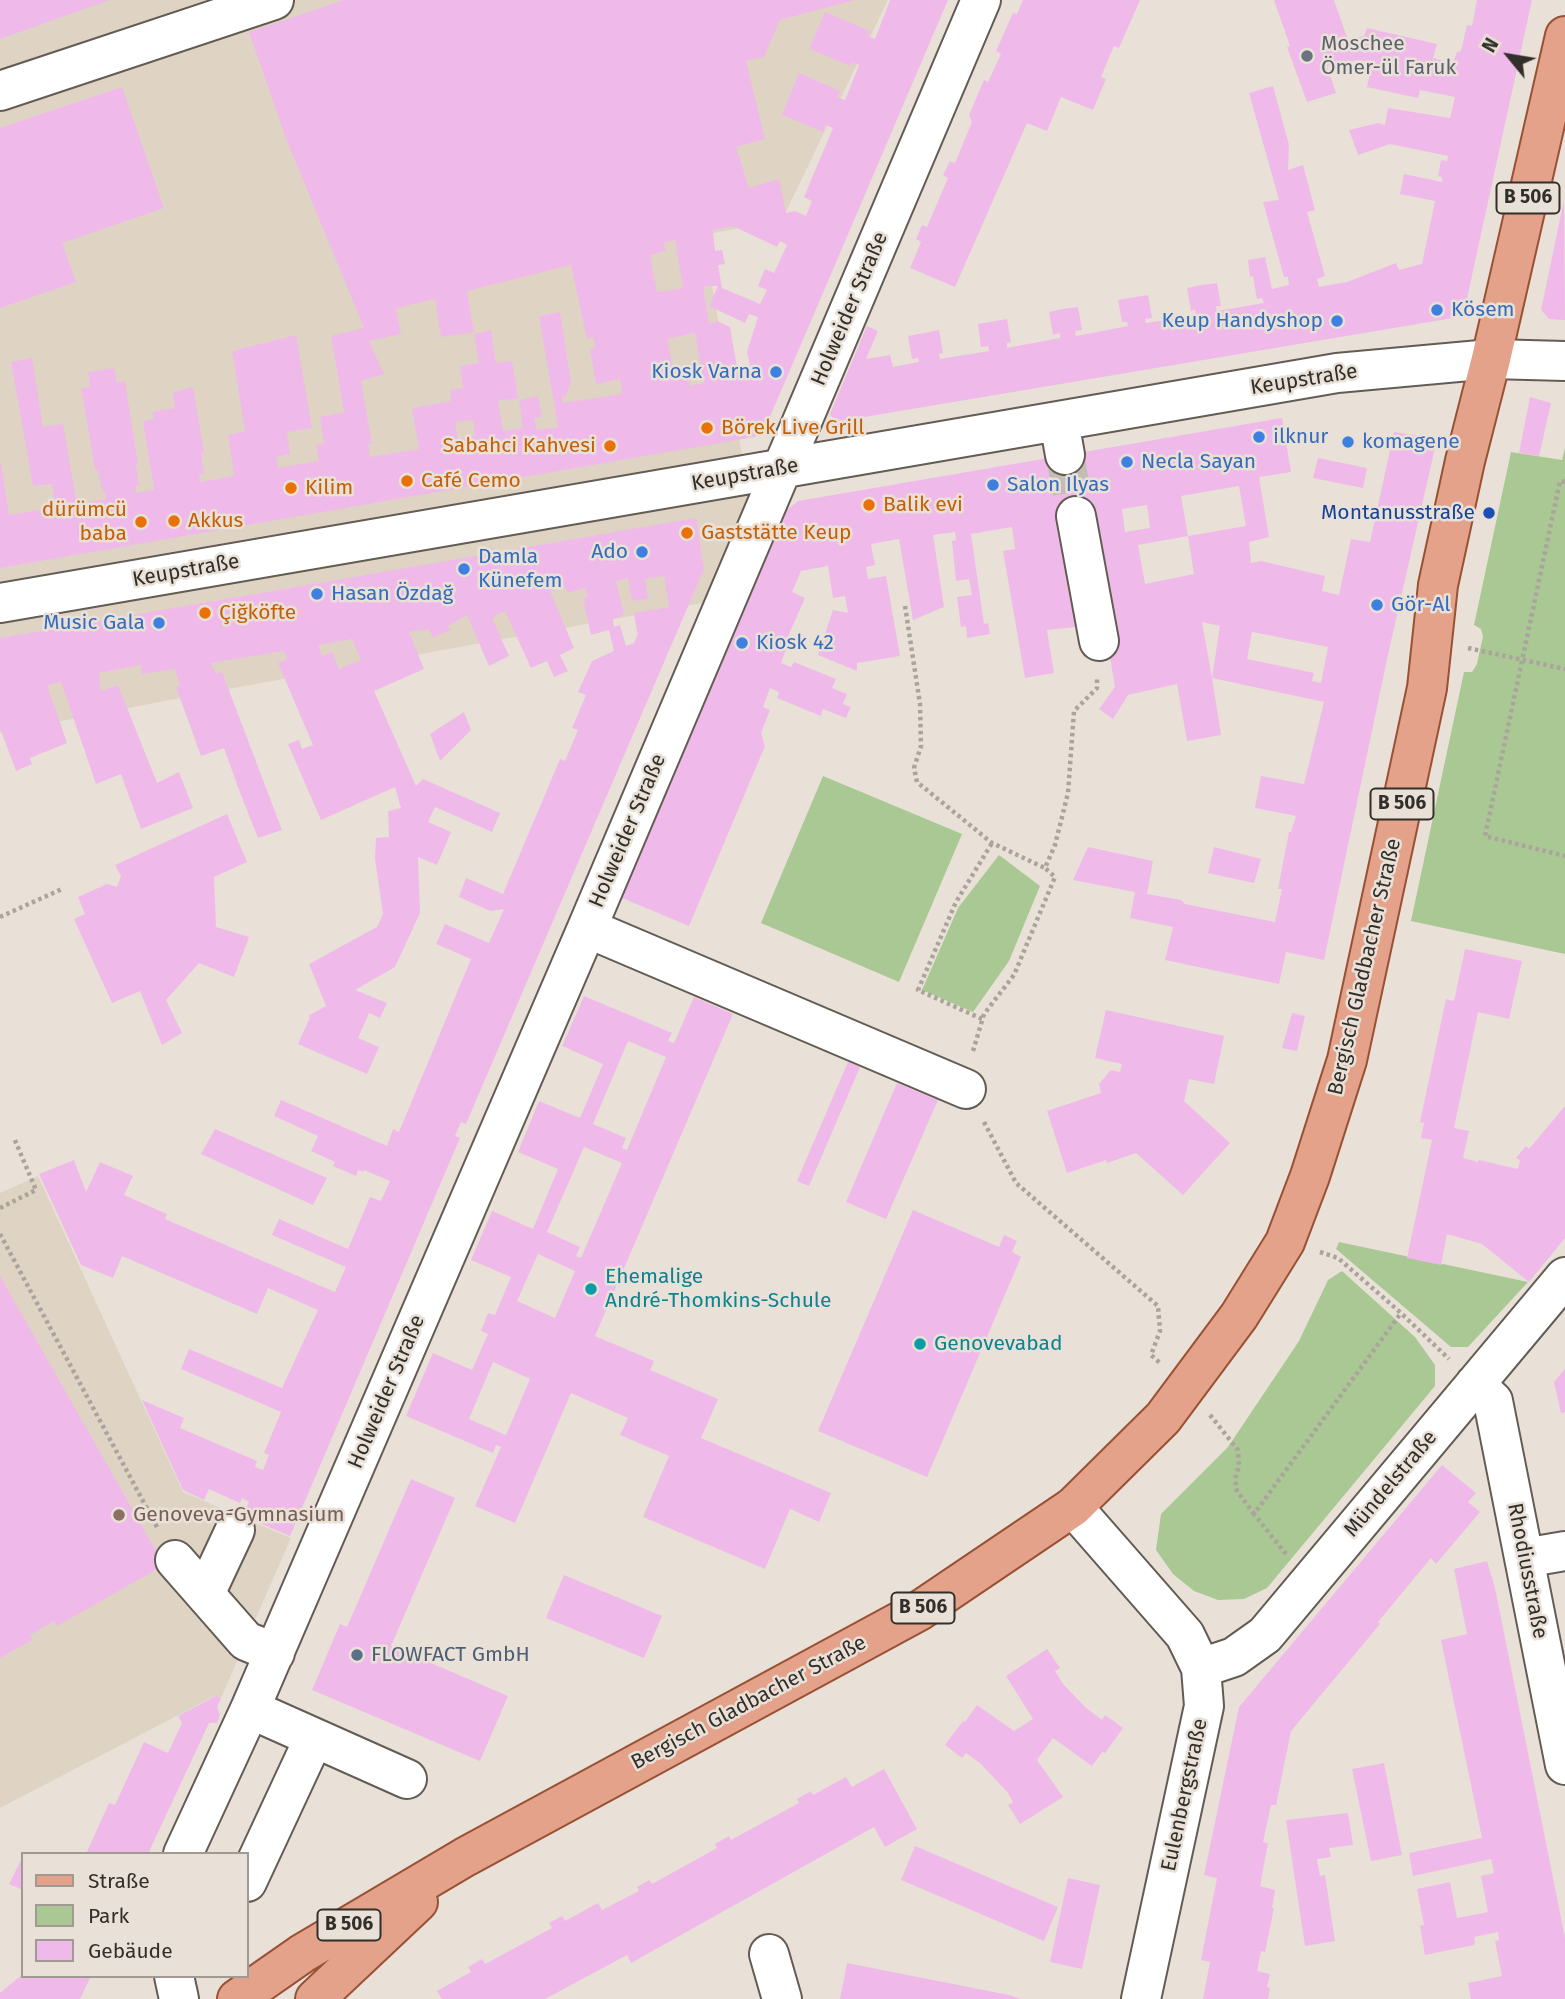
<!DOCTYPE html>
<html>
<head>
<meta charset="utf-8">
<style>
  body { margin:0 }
  #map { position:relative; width:1565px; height:1999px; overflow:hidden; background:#e9e1d7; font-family:"Fira Sans",sans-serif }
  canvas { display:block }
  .legend { position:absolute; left:21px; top:1852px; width:228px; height:126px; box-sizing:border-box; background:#e9e1d7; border:2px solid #a09a92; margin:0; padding:9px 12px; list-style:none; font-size:21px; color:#322f2b }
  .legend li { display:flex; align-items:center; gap:14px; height:35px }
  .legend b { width:35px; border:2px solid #a09a92 }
  .north { position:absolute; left:1474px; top:21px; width:70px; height:70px; -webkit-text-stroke:5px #e9e1d7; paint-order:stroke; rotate:300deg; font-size:19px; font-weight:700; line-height:28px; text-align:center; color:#322f2b }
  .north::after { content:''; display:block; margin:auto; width:24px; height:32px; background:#322f2b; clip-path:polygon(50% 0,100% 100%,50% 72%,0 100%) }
</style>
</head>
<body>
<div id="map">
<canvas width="1565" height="1999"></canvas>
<ul class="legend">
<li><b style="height:9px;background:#e3a289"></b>Straße</li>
<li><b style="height:19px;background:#a9c893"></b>Park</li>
<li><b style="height:19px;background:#efbae9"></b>Gebäude</li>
</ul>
<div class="north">N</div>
</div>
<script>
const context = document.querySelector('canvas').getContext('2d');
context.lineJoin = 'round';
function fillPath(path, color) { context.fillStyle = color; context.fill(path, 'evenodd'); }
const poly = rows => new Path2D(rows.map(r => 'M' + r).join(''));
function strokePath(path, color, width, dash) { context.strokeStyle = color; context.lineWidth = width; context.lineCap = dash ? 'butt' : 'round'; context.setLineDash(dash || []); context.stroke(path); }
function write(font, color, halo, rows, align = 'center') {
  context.font = font + ' "Fira Sans",sans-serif'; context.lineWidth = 5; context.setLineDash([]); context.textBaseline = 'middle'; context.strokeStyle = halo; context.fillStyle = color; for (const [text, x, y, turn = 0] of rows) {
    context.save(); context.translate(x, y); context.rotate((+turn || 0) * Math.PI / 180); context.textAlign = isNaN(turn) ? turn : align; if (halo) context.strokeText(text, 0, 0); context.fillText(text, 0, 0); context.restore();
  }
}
fillPath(poly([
  [0,0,888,0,782,220,703,235,750,500,708,602,206,693,0,733],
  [38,1176,183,1492,291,1538,221,1698,215,1696,0,1808,0,1193]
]), '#dfd4c4');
fillPath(poly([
  [1565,448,1565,954,1411,921,1464,672,1472,672,1477,664,1481,645,1483,637,1481,629,1474,625,1511,452,1562,460],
  [823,776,962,834,899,982,761,923],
  [999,855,1040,886,1009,961,973,1012,922,990,958,908],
  [1339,1242,1528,1282,1468,1347,1451,1347,1336,1249],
  [1342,1271,1415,1337,1435,1365,1435,1386,1267,1588,1244,1599,1218,1600,1194,1591,1173,1574,1156,1550,1161,1514,1228,1447,1299,1341,1328,1280]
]), '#a9c893');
fillPath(poly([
  [0,0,110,0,0,39],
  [344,0,855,0,780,20,764,57,746,61,765,139,736,147,749,188,779,179,786,213,795,211,806,216,812,201,804,197,833,128,825,125,823,132,782,115,799,73,840,91,837,97,845,100,859,65,852,62,850,66,809,49,825,12,870,31,868,36,875,39,890,0,948,0,764,431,754,437,0,568,0,463,1,463,9,515,56,507,52,484,33,486,11,362,32,358,43,427,63,424,77,504,106,499,105,492,102,491,98,471,95,469,81,388,90,387,88,372,114,368,117,382,125,381,138,464,136,464,139,485,135,486,136,493,154,490,143,421,154,419,152,412,175,408,173,392,193,387,204,452,201,453,204,474,199,475,200,482,234,476,228,435,245,431,232,351,296,335,312,428,287,432,290,454,276,457,278,468,319,461,316,445,324,444,320,417,344,412,331,336,364,328,285,136,249,32],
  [733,226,777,247,780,241,787,245,774,273,765,269,758,286,767,290,760,304,722,288,718,265,725,264,722,250,715,251,713,232,711,231],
  [675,240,683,288,657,292,650,255,666,251,663,243],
  [571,265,587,339,593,337,596,348,590,349,596,384,620,379,622,394,563,403,562,397,566,396,571,382,560,312,539,316,558,427,537,430,534,418,542,417,538,396,519,400,523,428,503,431,498,401,518,398,512,361,496,363,491,330,474,334,479,363,460,366,463,388,450,390,451,401,412,408,419,449,370,457,368,444,372,444,361,381,384,374,369,341,401,334,396,308,435,299,441,337,474,332,467,291],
  [703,286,718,286,709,306,745,323,749,314,758,317,747,352,750,365,737,367,730,327,717,321,709,324],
  [695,333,704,383,690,386,687,367,673,369,667,339],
  [473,420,475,436,458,439,455,422],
  [1023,0,1140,0,1119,48,1114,46,1101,77,1106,79,1093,110,1061,97,1047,131,1027,123,955,287,910,268,921,242,916,239,922,225,927,227,948,178,943,175,950,161,955,163,972,122,969,115,984,80,988,82,1001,54,996,51,1013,13,1017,14],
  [1274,0,1334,0,1348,40,1364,36,1367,28,1437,44,1433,58,1453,63,1457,52,1461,51,1467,25,1472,26,1477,0,1532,0,1466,303,1453,318,835,422,830,414,867,326,878,331,866,359,890,355,893,367,919,362,918,358,912,359,908,336,939,330,943,353,939,354,940,359,989,351,988,346,981,347,978,324,1007,319,1011,342,1007,343,1007,348,1060,338,1060,333,1053,335,1049,312,1063,309,1078,307,1082,330,1075,331,1076,336,1128,326,1127,322,1122,322,1118,300,1148,295,1152,318,1145,319,1146,323,1196,315,1195,310,1191,311,1187,288,1202,285,1217,283,1221,306,1216,306,1217,311,1264,303,1262,298,1257,299,1253,276,1250,277,1248,260,1265,257,1272,289,1289,285,1288,277,1284,277,1263,202,1279,200,1249,93,1273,86,1289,145,1288,170,1303,165,1315,210,1307,212,1325,276,1317,279,1319,287,1347,282,1396,263,1399,270,1422,264,1435,201,1400,194,1404,174,1442,182,1442,177,1438,176,1441,160,1447,161,1448,156,1390,144,1358,155,1349,130,1378,123,1385,125,1388,108,1450,118,1455,97,1420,90,1418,98,1367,87,1372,63,1359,60,1327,66,1336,93,1307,102,1287,47,1290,46],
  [122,87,164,208,62,243,76,282,0,308,0,128],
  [1564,200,1565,320,1549,319,1541,310],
  [1530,397,1551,403,1539,456,1519,453],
  [1282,418,1291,472,1259,477,1269,537,1249,542,1251,563,1261,561,1325,576,1322,591,1339,595,1351,539,1370,542,1394,432,1437,439,1387,659,1324,960,1286,952,1279,984,1165,960,1173,927,1130,918,1135,892,1073,880,1088,847,1153,861,1147,894,1181,900,1185,904,1275,922,1282,889,1278,889,1289,832,1291,832,1296,816,1255,808,1261,776,1304,784,1324,702,1212,678,1221,735,1187,741,1177,684,1128,695,1113,719,1099,709,1115,687,1102,610,1058,519,1076,627,1047,630,1054,673,1025,678,1003,551,1015,549,1012,527,971,534,984,624,988,623,990,634,967,638,966,626,961,627,957,597,972,595,969,579,956,581,952,541,956,540,955,532,933,535,944,607,913,620,899,539,871,544,875,565,866,567,868,579,886,576,900,656,857,663,857,671,818,655,833,610,848,613,845,596,833,598,828,566,801,571,792,592,805,598,785,643,788,644,781,663,791,667,794,662,836,679,832,688,847,694,843,704,851,707,846,718,823,709,821,716,777,698,779,692,770,688,763,707,770,710,761,733,765,746,689,926,622,898,787,510,798,501],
  [1239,486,1246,526,1188,536,1181,496],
  [1147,505,1150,528,1125,532,1122,509],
  [1188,536,1194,574,1145,584,1138,545],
  [1202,622,1220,626,1212,678],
  [1252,632,1328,647,1321,683,1312,681,1314,673,1247,659],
  [1318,458,1367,468,1363,488,1313,478],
  [696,518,704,569,466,1124,461,1122,455,1136,460,1138,290,1536,243,1516,249,1502,242,1498,240,1503,209,1489,204,1500,183,1490,142,1400,184,1418,180,1428,257,1461,255,1467,263,1470,269,1455,264,1453,281,1412,181,1369,189,1349,282,1388,318,1310,268,1288,257,1314,122,1256,113,1278,81,1265,39,1174,74,1160,86,1192,100,1162,133,1176,124,1195,167,1214,165,1219,335,1292,346,1267,272,1235,279,1219,348,1249,370,1197,381,1201,390,1181,364,1170,363,1172,358,1170,356,1176,333,1166,335,1162,311,1151,318,1136,274,1116,281,1100,387,1146,393,1129,399,1132,471,959,436,944,445,924,489,943,504,909,490,911,459,897,466,878,503,894,560,759,565,761,578,730,572,728,586,695,578,692,592,661,614,651,609,630,591,635,583,599,587,598,586,588,567,593,565,586,550,591,574,648,560,655,568,671,554,677,547,661,531,668,505,611,492,618,509,656,489,666,467,615,448,626,450,630,433,638,429,629,409,632,424,669,374,691,416,786,423,779,500,813,492,832,435,807,428,822,451,832,437,865,418,857,420,913,395,967,355,990,387,1003,380,1018,369,1013,358,1038,379,1047,367,1074,298,1044,310,1017,308,1016,326,1006,309,964,377,927,383,914,375,859,376,838,389,837,388,811,401,808,395,787,321,820,288,744,299,740,302,749,313,745,278,663,287,659,284,651,211,663,216,674,222,672,282,830,258,838,239,790,224,748,201,756,176,687,180,686,175,669,142,674,141,665,99,673,101,691,118,685,157,783,179,772,193,808,141,829,121,774,96,784,61,682,47,685,67,743,30,758,32,764,16,771,0,728,0,638],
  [664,576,669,607,634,613,637,632,638,633,634,643,626,646,620,625,614,627,613,619,624,615,616,581,628,578,632,601,648,599,645,579],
  [352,639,361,660,339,669,332,652,322,656,318,645],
  [464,712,471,730,440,761,430,734],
  [227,814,247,862,214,877,216,927,249,937,234,977,199,963,166,1000,182,1033,162,1045,140,991,112,1003,74,919,85,914,78,897,107,884,117,887,121,876,115,865],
  [1214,847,1261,859,1254,883,1208,873],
  [1465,949,1522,961,1509,1019,1478,1012,1454,1128,1469,1131,1463,1158,1478,1162,1479,1160,1518,1169,1520,1160,1516,1158,1526,1146,1529,1149,1565,1106,1565,1238,1529,1282,1482,1244,1447,1234,1441,1265,1407,1258,1432,1140,1421,1138,1424,1123,1420,1122,1446,999,1454,1001],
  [584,996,672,1033,668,1041,674,1043,694,997,733,1014,595,1336,654,1361,650,1370,718,1399,701,1438,831,1493,819,1522,790,1509,765,1569,643,1517,669,1456,620,1435,628,1418,571,1393,515,1523,475,1506,501,1447,496,1445,493,1453,406,1416,433,1353,472,1370,488,1334,481,1331,488,1313,495,1315,511,1277,471,1260,492,1211,533,1229,558,1169,518,1152,539,1101,580,1118,603,1064,562,1046],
  [628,1041,666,1057,627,1150,622,1148,626,1138,593,1124],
  [584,1147,622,1163,581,1258,576,1256,580,1247,547,1232],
  [538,1254,575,1271,555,1318,517,1301],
  [493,1362,530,1379,506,1435,469,1419],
  [1106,1010,1224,1036,1214,1084,1189,1079,1184,1101,1230,1143,1183,1195,1136,1153,1107,1163,1106,1160,1067,1173,1047,1111,1101,1093,1099,1084,1111,1070,1120,1072,1122,1064,1095,1058],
  [1292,1013,1305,1016,1297,1051,1282,1048],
  [848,1062,860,1067,809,1186,797,1181],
  [897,1083,938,1100,886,1219,846,1202],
  [215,1129,327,1178,313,1205,201,1154],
  [913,1210,999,1247,1004,1235,1017,1241,1012,1252,1021,1257,927,1477,818,1431],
  [0,1276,164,1565,57,1626,54,1621,30,1635,32,1640,0,1658],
  [1565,1369,1565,1412,1561,1413,1554,1382],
  [1442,1465,1476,1493,1468,1502,1480,1512,1436,1564,1431,1558,1378,1622,1380,1624,1291,1731,1276,1805,1271,1805,1263,1842,1268,1843,1260,1886,1275,1890,1272,1908,1274,1908,1265,1952,1261,1951,1257,1971,1270,1974,1267,1987,1270,1988,1268,1999,1203,1999,1210,1962,1201,1960,1217,1878,1204,1875,1239,1707],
  [411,1479,455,1498,391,1646,508,1696,480,1761,312,1690,340,1624,347,1627],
  [1487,1561,1495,1588,1565,1938,1565,1999,1471,1999,1468,1983,1502,1976,1495,1941,1499,1940,1498,1932,1474,1937,1475,1942,1474,1945,1425,1955,1420,1926,1424,1925,1417,1889,1450,1882,1457,1918,1488,1912,1481,1876,1494,1873,1491,1859,1413,1876,1409,1853,1482,1838,1441,1640,1467,1634,1454,1569],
  [564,1575,662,1616,644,1658,546,1618],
  [1047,1649,1060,1668,1055,1671,1063,1684,1085,1707,1102,1720,1105,1715,1123,1728,1105,1753,1102,1752,1092,1766,1053,1738,1037,1760,1063,1797,1020,1824,1008,1805,1013,1802,1008,1793,980,1763,966,1753,962,1758,945,1745,963,1721,965,1722,977,1705,1014,1731,1033,1719,1006,1676],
  [216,1696,221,1698,217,1707,220,1715,217,1723,209,1723,148,1854,86,1854,109,1803,115,1805,144,1742,168,1753,182,1723,178,1716],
  [1384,1763,1402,1855,1371,1861,1352,1769],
  [884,1769,917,1829,885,1847,874,1827,631,1963,627,1955,545,1999,442,1999,437,1991,471,1972,468,1967,482,1959,485,1964,552,1928,549,1923,562,1916,565,1921,598,1903,602,1910,639,1891,637,1887,649,1880,652,1884,717,1848,715,1844,729,1836,731,1840,799,1803,797,1799,811,1791,813,1795,846,1777,852,1787],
  [1348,1813,1353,1845,1329,1848,1331,1857,1317,1859,1320,1876,1325,1875,1335,1941,1305,1946,1286,1820],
  [915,1846,1058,1907,1044,1941,901,1880],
  [23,1856,23,1890,9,1884],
  [1068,1878,1100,1885,1082,1969,1050,1962],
  [847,1963,1009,1995,1021,1999,840,1999],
  [23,1974,23,1976,91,1976,80,1999,0,1999,0,1993]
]), '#efbae9');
strokePath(poly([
  [1065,455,1076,516]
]), '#c4bdb5', 38, [38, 19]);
const minor = poly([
  [0,91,274,0],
  [1059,421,1065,455],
  [1076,516,1099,641],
  [0,603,1337,373,1491,359,1565,361],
  [587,928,966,1089],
  [1475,1384,1493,1401,1565,1765],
  [1073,1507,1185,1635,1201,1668,1204,1706,1141,1999],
  [1524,1558,1565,1551],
  [175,1560,246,1641,275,1653],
  [205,1594,235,1530],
  [1201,1668,1234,1657,1265,1635,1565,1277],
  [250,1709,407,1779],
  [183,1854,250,1709,587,928,981,0],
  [247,1882,314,1738],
  [769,1954,782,1999],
  [174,1976,179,1999]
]);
const major = poly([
  [237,1999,303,1953,465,1857,919,1611,1073,1507,1163,1418,1239,1316,1285,1242,1310,1176,1347,1060,1427,688,1438,585,1465,461,1491,359,1565,36],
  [315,1999,418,1902]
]);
strokePath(minor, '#635c54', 42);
strokePath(major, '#995135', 42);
strokePath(poly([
  [1565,482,1560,481,1485,836,1565,856],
  [905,606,920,704,921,746,914,768,917,782,992,843,1045,868],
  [1468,648,1565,669],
  [0,917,62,889],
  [982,1019,918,990,956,902,992,843],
  [973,1051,984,1014,1014,975,1055,877,1045,868,1055,845,1068,793,1074,711,1097,688,1097,677],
  [984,1122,1016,1183,1158,1306,1160,1331,1151,1355,1160,1363],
  [0,1208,36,1190,14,1138],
  [0,1234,158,1529],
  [1320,1252,1338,1258,1401,1313,1449,1359],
  [1210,1415,1238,1450,1239,1465,1235,1479,1237,1491,1254,1514],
  [1286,1554,1254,1514,1401,1313]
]), '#aba49c', 4.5, [3.5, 3.5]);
strokePath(minor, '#fff', 38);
strokePath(major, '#e3a289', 38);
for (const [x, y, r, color] of [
  [1307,56,7,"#6b7280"],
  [1437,310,7,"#3f7fe0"],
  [1337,321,7,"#3f7fe0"],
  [776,372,7,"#3f7fe0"],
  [707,428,7,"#e8710a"],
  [1259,437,7,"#3f7fe0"],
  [1348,442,7,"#3f7fe0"],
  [610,446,7,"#e8710a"],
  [1127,462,7,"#3f7fe0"],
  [407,481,7,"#e8710a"],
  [993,485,7,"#3f7fe0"],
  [291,488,7,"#e8710a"],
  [869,505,7,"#e8710a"],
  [1489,513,7,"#1a4fb4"],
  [174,521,7,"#e8710a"],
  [141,522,7,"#e8710a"],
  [687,533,7,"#e8710a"],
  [642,552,7,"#3f7fe0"],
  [464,569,7,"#3f7fe0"],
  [317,594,7,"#3f7fe0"],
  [1377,605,7,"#3f7fe0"],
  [205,613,7,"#e8710a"],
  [159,623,7,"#3f7fe0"],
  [742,643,7,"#3f7fe0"],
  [591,1289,7,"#0f9aa8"],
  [920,1344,7,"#0f9aa8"],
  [119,1515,7,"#8d6e63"],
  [357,1655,7,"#5c6f8a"]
]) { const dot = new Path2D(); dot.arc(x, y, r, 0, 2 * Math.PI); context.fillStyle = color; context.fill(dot); strokePath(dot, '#e9e1d7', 2.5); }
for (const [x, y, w] of [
  [1528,198,63],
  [1402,804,63],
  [923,1608,63],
  [349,1925,63]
]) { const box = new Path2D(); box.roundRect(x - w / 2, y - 15.5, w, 31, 5); context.fillStyle = '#e9e1d7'; context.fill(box); strokePath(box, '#322f2b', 2); }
write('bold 19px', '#322f2b', null, [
  ["B 506",1528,198],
  ["B 506",1402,804],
  ["B 506",923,1608],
  ["B 506",349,1925]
]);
write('21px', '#5b616d', '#e9e1d7', [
  ["Moschee",1321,44],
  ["Ömer-ül Faruk",1321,68]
], 'left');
write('21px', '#322f2b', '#e9e1d7', [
  ["Holweider Straße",850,309,-67],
  ["Keupstraße",1304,380,-9],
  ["Keupstraße",745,475,-10],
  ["Keupstraße",186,571,-10],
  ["Holweider Straße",628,831,-67],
  ["Bergisch Gladbacher Straße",1365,967,-77],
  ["Holweider Straße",387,1392,-67],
  ["Mündelstraße",1391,1484,-50],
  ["Rhodiusstraße",1527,1571,79],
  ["Bergisch Gladbacher Straße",749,1703,-28],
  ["Eulenbergstraße",1185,1795,-78]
]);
write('21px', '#366cbe', '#e9e1d7', [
  ["Kösem",1451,310],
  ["Keup Handyshop",1323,321,"right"],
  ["Kiosk Varna",762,372,"right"],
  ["ilknur",1273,437],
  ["komagene",1362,442],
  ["Necla Sayan",1141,462],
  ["Salon Ilyas",1007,485],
  ["Ado",628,552,"right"],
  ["Damla",478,557],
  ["Künefem",478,581],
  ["Hasan Özdağ",331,594],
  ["Gör-Al",1391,605],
  ["Music Gala",145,623,"right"],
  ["Kiosk 42",756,643]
], 'left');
write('21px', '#c56008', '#e9e1d7', [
  ["Börek Live Grill",721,428],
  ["Sabahci Kahvesi",596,446,"right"],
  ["Café Cemo",421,481],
  ["Kilim",305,488],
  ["Balik evi",883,505],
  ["dürümcü",127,510,"right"],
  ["baba",127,534,"right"],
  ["Akkus",188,521],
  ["Gaststätte Keup",701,533],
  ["Çiğköfte",219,613]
], 'left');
write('21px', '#164399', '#e9e1d7', [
  ["Montanusstraße",1475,513]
], 'right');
write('21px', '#0d838f', '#e9e1d7', [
  ["Ehemalige",605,1277],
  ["André-Thomkins-Schule",605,1301],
  ["Genovevabad",934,1344]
], 'left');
write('21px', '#785e54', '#e9e1d7', [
  ["Genoveva-Gymnasium",133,1515]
], 'left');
write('21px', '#4e5e75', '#e9e1d7', [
  ["FLOWFACT GmbH",371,1655]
], 'left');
</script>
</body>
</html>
